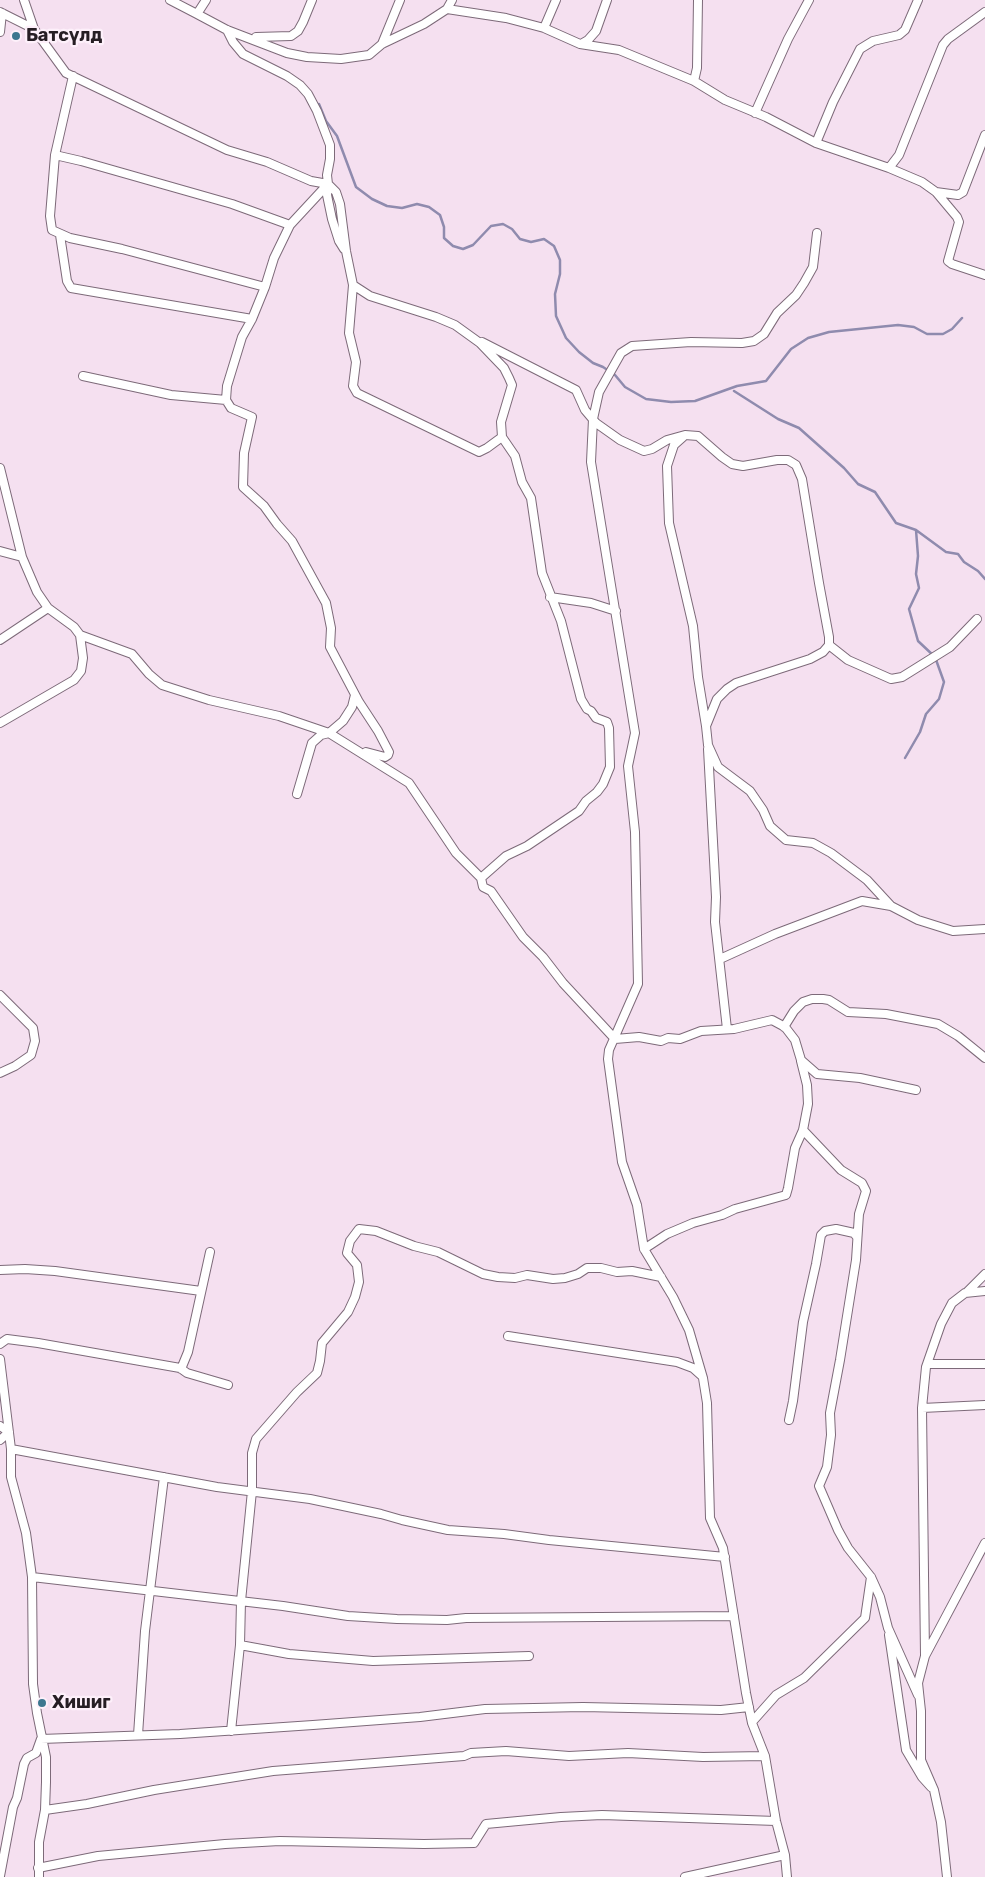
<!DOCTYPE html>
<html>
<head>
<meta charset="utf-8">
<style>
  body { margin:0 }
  canvas { display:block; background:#f5e0f0 }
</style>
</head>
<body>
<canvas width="985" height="1877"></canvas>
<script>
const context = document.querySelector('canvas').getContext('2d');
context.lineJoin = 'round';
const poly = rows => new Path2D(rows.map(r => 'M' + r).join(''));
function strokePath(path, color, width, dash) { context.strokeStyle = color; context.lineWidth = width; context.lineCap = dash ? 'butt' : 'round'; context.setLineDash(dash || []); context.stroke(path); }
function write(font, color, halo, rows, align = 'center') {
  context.font = font + ' Rubik,sans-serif'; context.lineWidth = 4.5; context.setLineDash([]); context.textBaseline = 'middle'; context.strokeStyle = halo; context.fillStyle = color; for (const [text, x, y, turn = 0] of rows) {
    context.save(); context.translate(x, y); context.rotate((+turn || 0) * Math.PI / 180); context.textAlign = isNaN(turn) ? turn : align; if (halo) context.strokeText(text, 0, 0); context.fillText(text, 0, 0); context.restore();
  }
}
strokePath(poly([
  [319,104,326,121,337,136,356,187,372,199,387,206,402,208,417,204,429,207,440,215,444,227,444,238,453,246,463,249,473,245,491,226,503,224,512,229,520,239,531,242,544,239,554,246,560,260,560,274,555,294,556,316,566,338,579,352,593,363,603,367,615,375,625,387,646,399,671,402,695,401,737,386,766,381,791,349,808,338,829,332,898,325,914,327,927,334,943,334,952,329,962,318],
  [734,391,778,419,799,428,844,468,858,484,875,492,896,523,916,530,946,552,958,554,964,562,978,571,985,579],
  [905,758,920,732,926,714,939,699,944,682,935,657,918,641,909,609,919,588,916,574,918,556,916,530]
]), '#8f8bae', 2.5);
const street = poly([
  [24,0,34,29,66,73,227,150,267,162,311,181,328,184,336,192,340,204,346,251,353,285,370,296,436,317,455,325,480,343,504,368,509,378,512,385,501,422,502,437,515,456,522,482,531,498,542,573,561,621,581,699,587,709,591,711,596,718,607,722,609,728,610,767,603,784,597,792,586,801,579,811,527,846,506,856,481,878],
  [170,0,197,14,206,0],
  [452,0,447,9,506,18,544,28,556,0],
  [0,12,34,29],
  [197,14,227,30,287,53,307,57,341,59,369,55,382,44,424,24,447,9],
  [544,28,580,44,619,50,694,81,725,100,766,117,816,143,889,168,922,182,936,192,957,217,959,222,948,261,952,264,985,275],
  [227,30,233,42,243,54,287,76,300,85,308,94,317,111,330,145,330,159,327,175,328,184,290,225,274,258,265,287,252,319,242,337,227,386,226,400,231,408,252,417,244,453,243,487,264,506,277,524,292,541,326,603,331,628,330,647,359,702,378,731,389,752,388,755,385,757,366,752],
  [0,32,2,13],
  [256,37,291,36,298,31,303,22,312,0],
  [382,44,400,0],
  [581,44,588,40,596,31,607,0],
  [73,76,55,155,50,216,52,230,70,238,122,249,265,287],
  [694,81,697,68,698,0],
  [755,113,788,39,809,0],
  [816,143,833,102,860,49,873,41,899,35,905,30,918,0],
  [55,155,81,161,232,204,290,225],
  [889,168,899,155,943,45,948,39,985,12],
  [328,184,327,195,332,219,339,241,344,249],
  [936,192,958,195,963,192,985,135],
  [60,235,67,281,71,288,252,319],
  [353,285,349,333,356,362,353,386,357,393,479,452,487,448,502,437],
  [482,342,576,390,585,410,596,423,620,440,644,451,652,449,667,440,685,435,698,436,722,457,732,464,743,466,777,460,788,460,796,465,802,479,819,583,829,637,829,645,823,652,810,659,736,683,727,689,717,699,706,726,708,745,718,767,750,791,763,810,770,826,786,840,813,843,831,853,867,880,891,906],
  [83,376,171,395,226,400],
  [683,437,674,445,667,466,669,523,693,626,698,677,706,726],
  [0,468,22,557],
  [0,551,22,557,37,592,48,608,74,627,80,635,132,654,149,674,162,685,209,700,279,716,329,733,409,783,456,853,481,878,483,887,491,891,523,937,543,957,563,983,615,1039,639,1037,661,1041,668,1038,680,1039,701,1031,734,1029,772,1020,785,1027,795,1040,801,1060,817,1074,860,1078,916,1090],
  [550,597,591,603,616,611],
  [0,640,48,608],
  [829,645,848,660,891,679,902,677,950,647,977,619],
  [0,723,74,680,81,671,83,658,80,635],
  [708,749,716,897,715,922,727,1029],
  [297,794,312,743,321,735,329,733,343,721,352,707,355,695],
  [720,959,775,934,862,901,891,906,918,920,953,931,985,929],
  [0,995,33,1028,35,1041,31,1055,15,1066,0,1073],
  [784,1027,794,1011,803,1002,812,999,823,999,829,1000,848,1012,886,1014,938,1024,958,1036,985,1058],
  [803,1130,841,1170,862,1183,866,1191,859,1214,856,1260,840,1360,830,1413,831,1435,827,1467,819,1486,838,1530,848,1548,871,1577,880,1597,888,1628,918,1695],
  [644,1249,637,1205,622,1162,608,1059,609,1050,638,984,635,832,628,766,635,733,591,462,593,419,599,392,621,353,632,346,691,342,742,343,754,341,764,334,777,313,796,295,804,283,813,267,817,233],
  [0,1270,25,1269,55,1271,201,1291],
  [967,1292,985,1274],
  [508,1336,677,1362,693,1368,702,1376],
  [0,1344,7,1339,38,1343,180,1368,187,1373,228,1385],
  [0,1359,11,1449,11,1477,26,1533,32,1577,33,1684,37,1713,46,1757,46,1782,45,1810,39,1842,39,1877],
  [928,1364,985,1364],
  [181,1369,188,1352,210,1252],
  [922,1408,985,1405],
  [789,1420,793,1401,803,1322,816,1264,821,1235,825,1231,836,1229,854,1233,857,1237],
  [0,1426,9,1432,0,1440],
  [11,1449,217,1487,310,1499,381,1514,402,1520,448,1530,504,1534,549,1540,725,1557],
  [32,1577,283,1606,348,1616,397,1619,447,1620,466,1618,734,1616],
  [889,1635,906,1750,922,1777,931,1787],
  [240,1645,289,1654,373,1661,529,1656],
  [925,1656,922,1408,926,1367,941,1324,952,1303,965,1293,985,1291],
  [752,1722,776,1695,804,1678,865,1618,871,1577],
  [231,1731,240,1645,241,1601,252,1491,252,1453,256,1439,297,1392,317,1373,320,1361,322,1343,348,1312,355,1297,359,1282,357,1265,347,1253,350,1241,359,1229,376,1231,414,1246,438,1252,483,1274,498,1277,515,1278,527,1275,553,1279,565,1278,578,1274,587,1268,601,1268,617,1272,632,1271,661,1277],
  [138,1735,145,1631,164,1477],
  [45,1810,87,1804,154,1790,273,1771,464,1756,471,1753,506,1751,569,1756,628,1753,703,1757,765,1756],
  [38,1868,98,1856,225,1844,280,1841,424,1844,474,1843,486,1824,561,1817,602,1815,776,1821],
  [0,1876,13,1807,17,1798,24,1764,27,1758,36,1753,41,1739,180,1734,313,1725,420,1717,485,1709,583,1707,721,1710,749,1707],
  [685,1877,785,1855],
  [787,1877,785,1855,776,1821,765,1756,752,1723,746,1693,723,1548,710,1518,707,1403,703,1378,689,1330,673,1297,644,1249,667,1234,693,1223,722,1215,735,1209,786,1195,788,1188,795,1148,803,1130,808,1104,807,1085,801,1061],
  [947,1877,941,1822,934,1790,921,1760,921,1711,918,1683,925,1656,985,1543]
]);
strokePath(street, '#7d6a79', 10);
strokePath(street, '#fff', 8);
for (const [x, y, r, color] of [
  [16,36,5,"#3c778f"],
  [42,1703,5,"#3c778f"]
]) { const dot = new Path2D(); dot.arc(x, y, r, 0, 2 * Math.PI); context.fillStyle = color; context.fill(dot); strokePath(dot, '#fdf0fa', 2); }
write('bold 18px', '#261e24', '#fdf0fa', [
  ["Батсүлд",26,36],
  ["Хишиг",52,1703]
], 'left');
</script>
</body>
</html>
